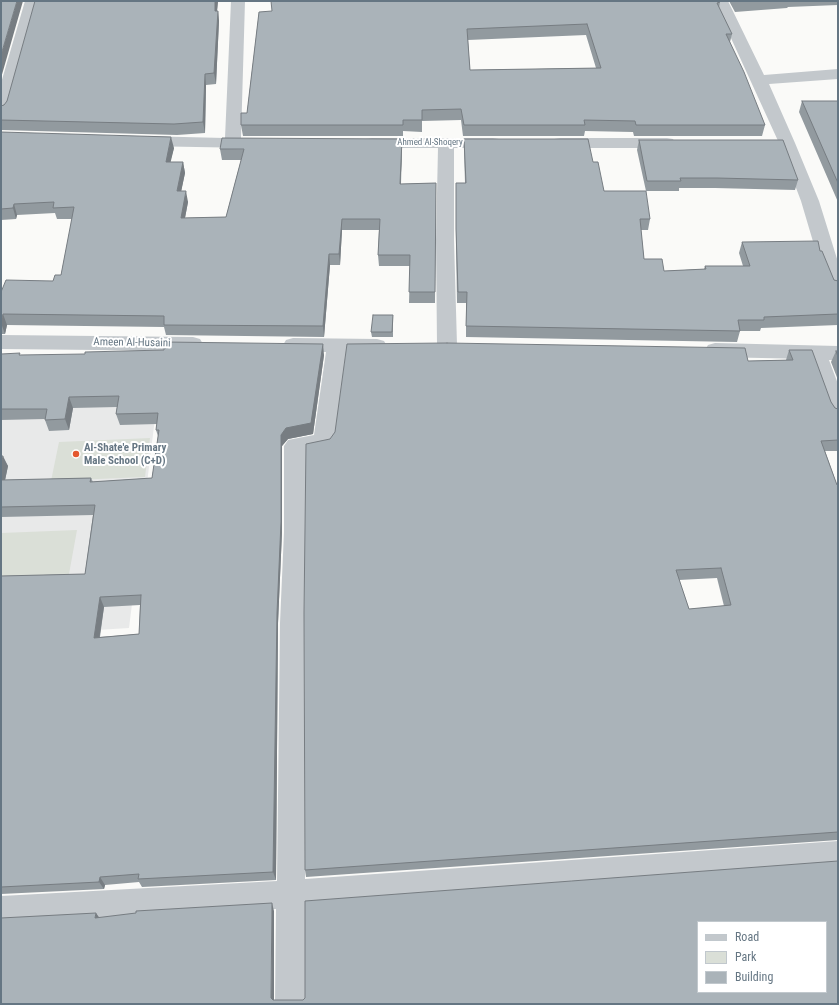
<!DOCTYPE html>
<html>
<head>
<meta charset="utf-8">
<style>
  body { margin:0 }
  #map { position:relative; width:839px; height:1005px; overflow:hidden; background:#fafaf8; font-family:"Roboto Condensed",sans-serif }
  canvas { display:block }
  .frame { position:absolute; inset:0; border:2px solid #657683; pointer-events:none }
  .legend { position:absolute; left:697px; top:921px; width:130px; height:72px; box-sizing:border-box; background:#fff; border:1px solid #c1c8cd; margin:0; padding:5px 7px; list-style:none; font-size:12px; color:#657683 }
  .legend li { display:flex; align-items:center; gap:8px; height:20px }
  .legend b { width:20px; border:1px solid #c1c8cd }
</style>
</head>
<body>
<div id="map">
<canvas width="839" height="1005"></canvas>
<div class="frame"></div>
<ul class="legend">
<li><b style="height:5px;background:#c3c8cc"></b>Road</li>
<li><b style="height:11px;background:#dadfd7"></b>Park</li>
<li><b style="height:11px;background:#aab3b9"></b>Building</li>
</ul>
</div>
<script>
const context = document.querySelector('canvas').getContext('2d');
context.lineJoin = 'round';
function fillPath(path, color) { context.fillStyle = color; context.fill(path, 'evenodd'); }
const poly = rows => new Path2D(rows.map(r => 'M' + r).join(''));
function strokePath(path, color, width, dash) { context.strokeStyle = color; context.lineWidth = width; context.lineCap = dash ? 'butt' : 'round'; context.setLineDash(dash || []); context.stroke(path); }
function write(font, color, halo, rows, align = 'center') {
  context.font = font + ' "Roboto Condensed",sans-serif'; context.lineWidth = 4; context.setLineDash([]); context.textBaseline = 'middle'; context.strokeStyle = halo; context.fillStyle = color; for (const [text, x, y, turn = 0] of rows) {
    context.save(); context.translate(x, y); context.rotate((+turn || 0) * Math.PI / 180); context.textAlign = isNaN(turn) ? turn : align; if (halo) context.strokeText(text, 0, 0); context.fillText(text, 0, 0); context.restore();
  }
}
fillPath(poly([
  [163,354,129,628,1,636,1,356]
]), '#e8e9e9');
fillPath(poly([
  [150,438,145,477,51,481,59,442],
  [77,530,69,574,1,578,1,533]
]), '#dadfd7');
fillPath(poly([
  [25,1,39,1,9,111,7,114,1,116,1,83,25,1],
  [231,1,245,1,241,138,257,139,259,143,257,147,251,148,142,146,136,144,134,141,136,138,142,136,225,138,231,1],
  [714,1,728,1,764,75,838,69,838,79,769,84,795,143,819,201,838,262,838,292,831,290,829,286,817,255,801,201,779,143,714,1],
  [372,138,493,138,499,139,501,143,499,147,493,148,454,148,454,240,457,345,454,350,447,352,440,350,437,345,436,240,438,148,372,148,366,147,364,143,366,139,372,138],
  [560,138,667,138,673,139,675,143,673,147,667,148,560,148,554,147,552,143,554,139,560,138],
  [1,335,193,337,200,339,203,344,200,349,193,351,1,349,1,335],
  [293,338,377,339,384,341,387,346,384,351,377,353,346,353,335,442,331,448,306,453,306,532,304,623,305,879,838,841,838,867,305,907,305,1004,275,1004,276,909,1,924,1,896,277,881,280,623,284,532,284,446,288,440,314,435,326,352,293,352,286,350,283,345,286,340,293,338],
  [715,343,838,346,838,360,829,360,838,384,838,420,831,417,828,412,809,359,715,357,708,355,705,350,708,345,715,343]
]), '#c3c8cc');
fillPath(poly([
  [218,1,217,11,218,11,219,21,216,84,206,85,205,133,177,135,1,130,1,106],
  [729,1,838,1,838,5,788,7,787,8,735,12],
  [720,2,719,8,732,34,730,42,765,125,762,136,634,136,633,132,585,131,584,136,463,136,461,120,422,121,422,132,403,131,403,136,243,136,241,125,247,113,259,12],
  [586,35,596,68,470,70,468,40],
  [802,101,838,101,838,202,799,112],
  [1,132,174,148,170,162,183,162,185,173,181,191,188,202,185,218,226,217,241,160,222,160,220,149,402,150,401,184,436,183,435,303,409,303,410,266,379,266,378,255,379,230,342,230,340,265,330,265,324,337,166,335,164,327,7,325,5,334,1,334,1,292,53,281,61,275,72,219,57,219,55,213,17,215,16,219,1,220],
  [464,139,593,162,604,191,650,219,648,230,641,230,644,259,664,271,704,269,705,266,743,266,739,253,742,242,820,251,834,280,838,281,838,325,761,328,760,331,740,331,737,342,466,337,466,303,457,303,456,240,456,183,465,183,464,150],
  [639,140,798,180,795,190,715,188,679,188,679,191,646,191,637,150],
  [393,315,393,337,372,337,371,332],
  [789,350,831,402,835,408,838,409,838,451,825,451,837,485,838,484,838,840,306,877,305,870,748,361,786,360],
  [717,578,724,606,689,609,679,580],
  [836,351,838,351,838,380,831,362],
  [1,354,20,355,324,355,313,434,288,439,282,446,282,532,278,623,276,880,142,887,139,882,105,885,104,889,1,894,1,576,85,574,93,515,1,517,1,456,8,466,5,480,91,478,93,482,152,478,158,436,156,430,157,424,120,425,116,414,117,407,73,408,69,430,49,431,45,420,45,419,1,420],
  [140,605,139,634,100,637,104,607]
]), '#929a9f');
fillPath(poly([
  [17,1,23,1,1,78,1,55],
  [215,1,218,1,216,21,215,11],
  [218,11,219,21,216,84,214,73],
  [205,74,206,85,205,133,203,122],
  [171,137,174,148,168,173,166,162],
  [402,139,402,150,400,195,400,184],
  [183,162,185,173,179,202,177,191],
  [186,191,188,202,183,228,181,218],
  [14,204,17,215,16,219,13,208],
  [342,219,342,230,340,265,339,254],
  [329,254,330,265,324,337,323,326],
  [3,314,7,325,5,334,1,323],
  [323,344,324,355,313,434,288,439,282,446,282,532,278,623,276,880,273,872,277,613,281,435],
  [69,397,73,408,69,430,65,419],
  [3,456,8,466,3,490,1,487,1,465],
  [100,597,104,607,98,647,94,638],
  [100,877,105,885,104,889,99,882],
  [272,903,274,911,274,1004,271,998],
  [96,913,101,920,95,918]
]), '#777d82');
const building = poly([
  [1,1,17,1,1,55,1,1],
  [35,1,215,1,215,11,218,11,214,73,205,74,203,122,174,124,1,120,1,106,4,105,7,101,35,1],
  [271,1,720,1,720,2,717,3,732,34,726,34,744,72,765,125,636,125,635,121,584,120,585,125,464,125,461,109,422,110,422,120,403,120,403,125,241,125,241,113,247,113,259,12,272,11,271,1],
  [587,24,601,68,470,70,467,29,587,24],
  [802,101,838,101,838,183,802,101],
  [1,132,171,137,166,162,183,162,177,191,186,191,181,218,226,217,244,149,220,149,222,138,402,139,400,184,436,183,435,292,409,292,410,255,378,255,380,219,342,219,339,254,329,254,323,326,164,325,164,316,3,314,1,322,1,292,6,280,53,281,55,275,61,275,74,207,53,208,54,202,14,204,13,208,1,209,1,132],
  [464,139,588,139,593,162,598,162,604,191,646,191,650,219,640,219,644,259,662,259,664,271,706,269,705,266,750,266,742,242,818,241,820,251,822,251,834,280,838,281,838,314,764,317,764,320,738,320,740,331,466,326,467,292,458,292,456,229,456,183,466,183,464,139],
  [639,140,783,140,798,180,717,178,680,178,681,181,647,181,639,140],
  [373,315,393,315,392,332,371,332,373,315],
  [164,342,323,344,311,423,286,428,281,435,281,522,277,613,273,872,138,879,139,874,100,877,99,882,1,887,1,576,85,574,95,505,1,507,1,480,91,478,90,482,152,478,159,430,156,430,158,413,116,414,119,396,69,397,65,419,45,420,47,409,1,409,1,354,20,353,19,355,85,354,85,352,164,350,164,342],
  [141,595,139,634,94,638,100,597,141,595],
  [447,343,745,348,748,361,793,360,789,350,812,350,831,402,835,408,838,409,838,440,821,441,837,485,838,484,838,832,305,870,304,613,306,444,330,439,335,432,347,344,447,343],
  [721,568,731,605,689,609,676,570,721,568],
  [836,351,838,351,838,357,836,351],
  [1,456,3,456,1,465,1,456],
  [838,861,838,1004,1,1004,1,918,96,913,95,918,136,913,136,911,272,903,271,998,273,1000,303,1000,305,998,305,901,838,861],
  [698,922,826,922,826,992,698,992,698,922]
]);
fillPath(building, '#aab3b9');
strokePath(building, '#777d82', 1);
for (const [x, y, r, color] of [
  [76,454,4,"#e4572e"]
]) { const dot = new Path2D(); dot.arc(x, y, r, 0, 2 * Math.PI); context.fillStyle = color; context.fill(dot); strokePath(dot, '#fff', 1.5); }
write('9px', '#657683', '#fff', [
  ["Ahmed Al-Shoqery",430,143]
]);
write('11px', '#657683', '#fff', [
  ["Ameen Al-Husaini",132,343,1]
]);
write('bold 11px', '#657683', '#fff', [
  ["Al-Shate'e Primary",84,448],
  ["Male School (C+D)",84,461]
], 'left');
</script>
</body>
</html>
